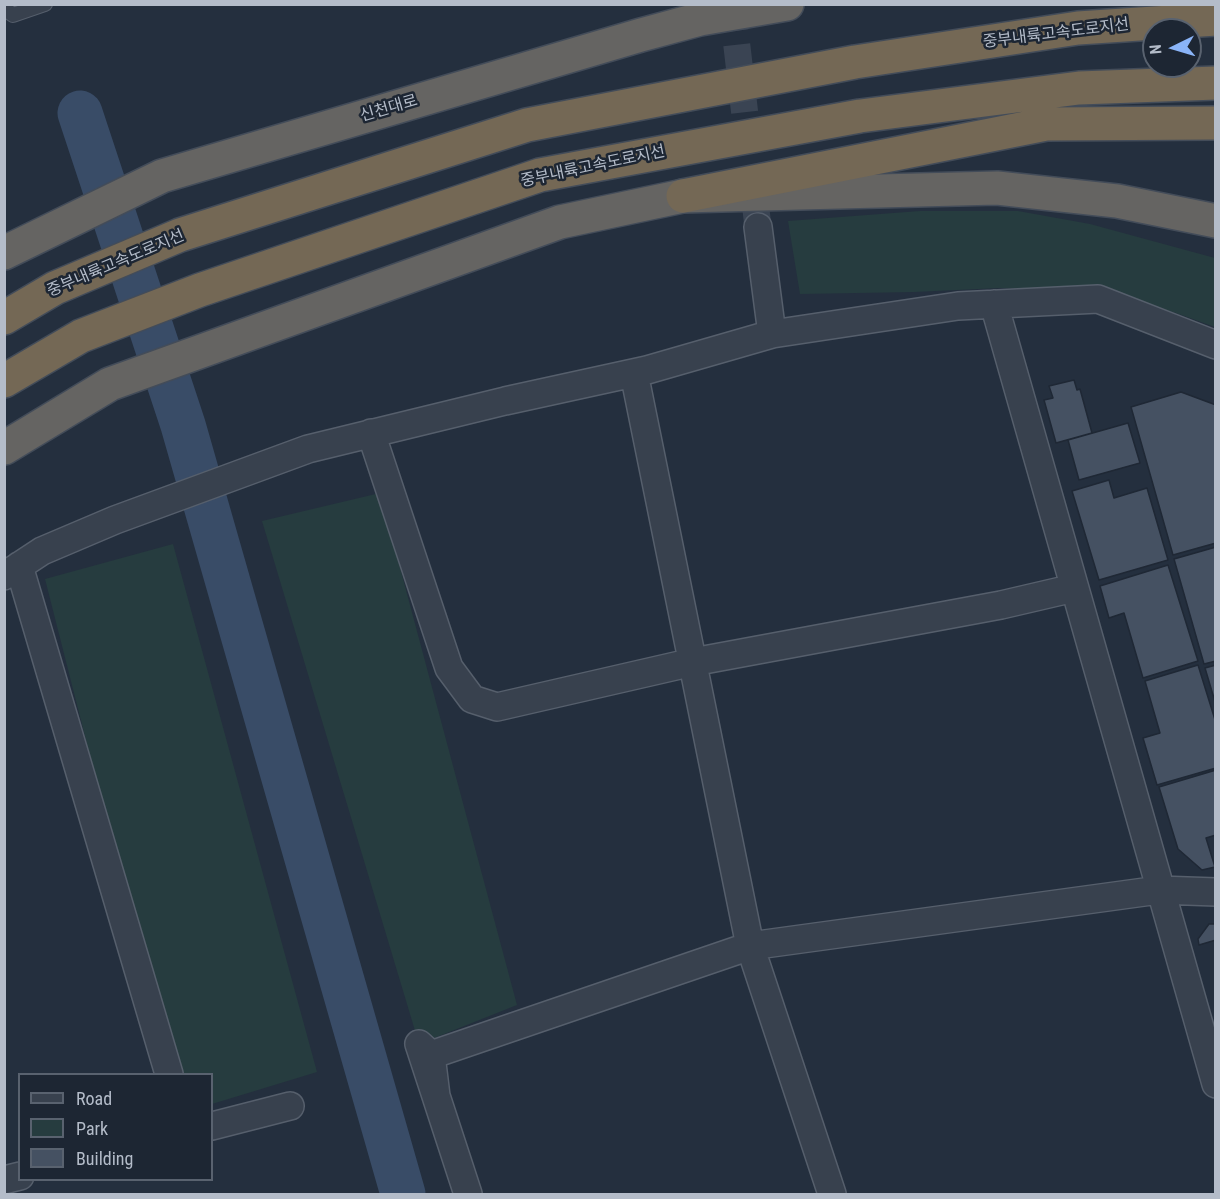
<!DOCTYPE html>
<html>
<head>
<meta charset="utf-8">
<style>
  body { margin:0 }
  #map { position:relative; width:1220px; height:1199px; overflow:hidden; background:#242f3e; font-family:"Roboto Condensed",sans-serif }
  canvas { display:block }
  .frame { position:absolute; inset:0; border:6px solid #b4bcc9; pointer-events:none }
  .legend { position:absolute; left:18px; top:1073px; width:195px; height:108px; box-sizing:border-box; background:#1d2633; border:2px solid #59626f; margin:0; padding:8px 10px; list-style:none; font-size:18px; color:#b4bcc9 }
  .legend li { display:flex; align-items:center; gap:12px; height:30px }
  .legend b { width:30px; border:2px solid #59626f }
  .north { position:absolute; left:1142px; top:18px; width:60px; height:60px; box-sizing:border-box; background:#1d2633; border:2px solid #59626f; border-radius:50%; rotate:265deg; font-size:16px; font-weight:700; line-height:24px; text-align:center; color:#b4bcc9 }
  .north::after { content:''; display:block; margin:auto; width:21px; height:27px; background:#8ab4f8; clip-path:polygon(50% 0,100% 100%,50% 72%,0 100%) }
</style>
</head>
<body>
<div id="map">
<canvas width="1220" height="1199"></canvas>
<div class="frame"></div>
<ul class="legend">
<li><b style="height:8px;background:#38414e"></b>Road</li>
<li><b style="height:16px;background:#263c3f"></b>Park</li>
<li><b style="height:16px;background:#455162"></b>Building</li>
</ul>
<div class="north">N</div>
</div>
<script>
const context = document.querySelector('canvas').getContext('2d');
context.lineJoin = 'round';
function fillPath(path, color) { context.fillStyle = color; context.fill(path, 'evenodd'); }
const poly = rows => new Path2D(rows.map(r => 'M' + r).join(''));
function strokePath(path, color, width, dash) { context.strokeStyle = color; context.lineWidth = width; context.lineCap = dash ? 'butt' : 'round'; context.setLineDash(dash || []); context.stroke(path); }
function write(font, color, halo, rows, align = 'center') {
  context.font = font + ' "Roboto Condensed","Noto Sans KR",sans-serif'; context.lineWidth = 5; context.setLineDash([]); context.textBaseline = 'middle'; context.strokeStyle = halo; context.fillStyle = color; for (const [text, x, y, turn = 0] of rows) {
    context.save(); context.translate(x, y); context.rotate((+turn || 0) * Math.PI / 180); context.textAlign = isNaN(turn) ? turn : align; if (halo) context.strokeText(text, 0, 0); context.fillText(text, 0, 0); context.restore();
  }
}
fillPath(poly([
  [920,211,1018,211,1090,224,1215,258,1215,327,1176,313,1096,292,1000,288,914,292,800,294,788,221],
  [380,493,517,1005,419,1044,262,521],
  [173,544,317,1072,212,1104,212,1074,171,1074,45,579]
]), '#263c3f');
strokePath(poly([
  [80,113,183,425,403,1194]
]), '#394c67', 45);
const building = poly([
  [1074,380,1077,390,1080,389,1092,433,1056,443,1044,400,1053,398,1049,386,1074,380],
  [1181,392,1216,405,1216,543,1173,555,1131,407,1181,392],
  [1128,423,1140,463,1079,480,1068,440,1128,423],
  [1109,480,1114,498,1147,488,1168,560,1099,580,1072,491,1109,480],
  [1216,547,1216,661,1204,664,1174,559,1216,547],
  [1168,565,1198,661,1143,678,1124,613,1109,618,1100,586,1168,565],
  [1198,665,1216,723,1216,768,1157,785,1143,738,1160,733,1145,681,1198,665],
  [1216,665,1216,705,1205,668,1216,665],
  [1216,770,1216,835,1206,838,1215,867,1202,870,1178,849,1159,787,1216,770],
  [1209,924,1216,924,1216,940,1199,945,1198,939,1209,924]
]);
fillPath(building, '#455162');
strokePath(building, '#1f2835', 1.5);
strokePath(poly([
  [732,4,758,227]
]), '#3a4453', 27, [27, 14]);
const service = poly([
  [4,8,13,15,45,4]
]);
const minor = poly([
  [758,227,772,334],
  [994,304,1216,1084],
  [634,373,750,946,832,1194],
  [371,433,449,668,472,699,497,707,693,662,1001,605,1074,588],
  [19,566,169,1074],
  [4,576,42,551,115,520,308,449,505,401,647,370,772,334,958,306,1098,299,1216,345],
  [431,1055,750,946,1159,890,1216,892],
  [436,1096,431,1055,419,1044,436,1096,468,1194],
  [212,1126,290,1106],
  [4,1180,20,1176]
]);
const trunk = poly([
  [4,253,162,176,641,35,700,19,787,4],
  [4,448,110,384,560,222,683,196,997,188,1117,201,1216,221]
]);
const motorway = poly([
  [683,196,1046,124,1216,123],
  [4,318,55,288,180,235,527,125,855,62,1078,28,1216,19],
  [4,381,81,336,200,290,540,175,860,116,1079,88,1216,83]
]);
strokePath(service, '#565f6c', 16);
strokePath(minor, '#565f6c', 30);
strokePath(trunk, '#434c59', 36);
strokePath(motorway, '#434c59', 36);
strokePath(service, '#38414e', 14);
strokePath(minor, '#38414e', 27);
strokePath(trunk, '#656462', 33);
strokePath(motorway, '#746855', 33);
write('16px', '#b4bcc9', '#1d2633', [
  ["중부내륙고속도로지선",1056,34,-7],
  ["신천대로",389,109,-16],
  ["중부내륙고속도로지선",593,167,-12],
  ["중부내륙고속도로지선",116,264,-23]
]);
</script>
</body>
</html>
